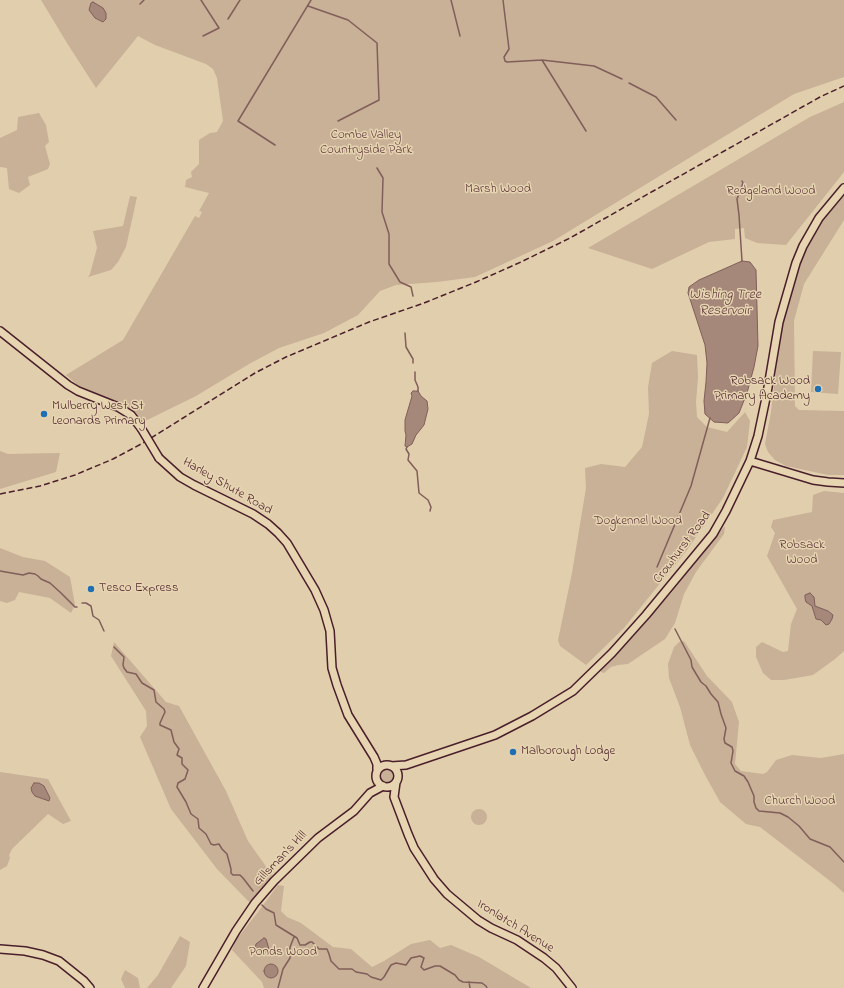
<!DOCTYPE html>
<html>
<head>
<meta charset="utf-8">
<style>
  body { margin:0 }
  canvas { display:block; background:#e1cead }
</style>
</head>
<body>
<canvas width="844" height="988"></canvas>
<script>
const context = document.querySelector('canvas').getContext('2d');
context.lineJoin = 'round';
function fillPath(path, color) { context.fillStyle = color; context.fill(path, 'evenodd'); }
const poly = rows => new Path2D(rows.map(r => 'M' + r).join(''));
function strokePath(path, color, width, dash) { context.strokeStyle = color; context.lineWidth = width; context.lineCap = dash ? 'butt' : 'round'; context.setLineDash(dash || []); context.stroke(path); }
function write(font, color, halo, rows, align = 'center') {
  context.font = font + ' "Indie Flower",sans-serif'; context.lineWidth = 3; context.setLineDash([]); context.textBaseline = 'middle'; context.strokeStyle = halo; context.fillStyle = color; for (const [text, x, y, turn = 0] of rows) {
    context.save(); context.translate(x, y); context.rotate((+turn || 0) * Math.PI / 180); context.textAlign = isNaN(turn) ? turn : align; if (halo) context.strokeText(text, 0, 0); context.fillText(text, 0, 0); context.restore();
  }
}
fillPath(poly([
  [41,0,844,0,844,77,794,94,553,241,475,277,437,282,396,285,380,291,358,315,324,333,279,348,249,364,196,396,141,423,131,411,80,387,66,375,123,340,195,216,199,218,202,212,199,211,209,193,185,187,186,180,192,177,191,172,199,164,199,140,210,133,217,132,223,121,217,78,213,69,206,64,155,45,138,36,96,88,67,43],
  [844,102,844,172,786,245,757,243,745,238,744,228,735,229,735,239,709,242,652,269,588,248,810,117],
  [39,113,46,125,49,142,45,146,50,164,48,169,28,177,30,185,19,193,9,189,7,168,0,167,0,138,17,130,18,117],
  [844,194,844,220,804,284,794,321,795,406,799,410,844,411,844,475,828,475,786,466,775,460,768,452,765,444,771,412,781,325,792,283,813,235,822,219],
  [130,196,137,197,126,247,118,262,111,270,88,277,90,274,97,248,93,231,123,226],
  [672,351,697,355,698,378,696,402,697,417,707,427,727,432,745,412,750,421,747,447,723,498,687,550,624,628,586,665,560,646,558,640,572,573,586,488,585,468,601,464,625,467,642,447,649,414,648,387,652,363],
  [813,351,841,352,838,394,811,392],
  [0,451,8,454,60,453,56,472,0,489],
  [824,491,844,493,844,651,835,659,813,675,784,680,771,680,763,673,756,657,756,647,762,642,783,652,788,651,791,624,797,609,767,556,775,533,771,527,773,520,812,512,813,495],
  [724,527,725,527,724,534,696,572,684,594,675,623,665,639,628,664,618,665,611,667,604,673,601,672,601,670,606,661,632,637,672,592],
  [0,548,23,557,45,561,70,577,75,605,71,613,50,598,19,592,15,600,7,603,0,601],
  [684,641,707,676,732,702,739,722,735,764,741,771,763,774,767,772,776,760,792,755,821,758,844,754,844,893,834,884,760,827,746,824,720,802,705,775,690,745,680,707,669,678,668,664,674,647,679,642],
  [114,642,166,702,179,706,226,791,248,841,272,875,251,904,217,869,171,809,140,737,147,726,146,711,111,656],
  '378 776a8 8 0 1 1 16 0a8 8 0 1 1-16 0Z',
  [0,772,48,779,71,821,63,824,48,814,12,849,9,855,10,858,7,866,0,870],
  '471 817a8 8 0 1 1 16 0a8 8 0 1 1-16 0Z',
  [278,885,284,886,281,911,287,917,301,923,333,947,351,949,372,967,384,961,411,944,430,940,440,948,451,945,479,957,531,988,264,988,262,982,232,950,236,940,258,912],
  [180,936,190,942,186,966,171,988,147,988,158,975],
  [125,970,138,978,140,988,125,988,121,979]
]), '#c8b197');
const water = poly([
  [93,2,103,8,106,13,106,19,103,22,95,18,89,10,91,3,93,2],
  [742,261,750,262,756,270,758,346,754,367,747,393,739,413,728,423,714,422,705,414,704,401,706,382,707,363,705,345,688,293,689,287,699,280,742,261],
  [413,391,418,391,421,396,427,401,428,409,424,425,416,435,412,444,407,447,405,446,406,435,405,431,405,420,412,396,411,393,413,391],
  [810,593,814,597,815,606,828,611,833,615,832,619,829,624,826,625,821,620,816,619,812,606,806,602,805,598,805,595,810,593],
  [34,783,39,783,44,786,50,798,49,801,35,796,32,792,31,788,34,783],
  [264,938,266,939,269,949,264,953,255,949,256,944,264,938],
  '264 971a7 7 0 1 1 14 0a7 7 0 1 1-14 0Z'
]);
fillPath(water, '#a58879');
strokePath(water, '#815e5a', 1);
strokePath(poly([
  [201,0,219,28,203,36],
  [451,0,460,36],
  [503,0,509,49,504,57,505,61,507,62,542,60,594,66,622,79],
  [140,4,144,0],
  [308,6,348,20,377,43,379,100,338,121],
  [228,19,240,0],
  [542,60,586,131],
  [629,83,656,97,676,120],
  [275,145,238,121,311,0],
  [377,168,383,178,382,212,389,234,389,264,400,282,411,287,413,296],
  [742,181,743,183,737,199,739,215,742,261],
  [405,333,406,347,413,359,413,363],
  [415,372,415,380,418,387,418,391],
  [407,447,406,449,409,454,408,460,417,471,419,493,428,500,431,507,430,511],
  [657,567,691,486,710,418],
  [0,571,23,575,29,573,35,574,38,576,41,579,50,583,61,593,75,607,77,607],
  [82,603,86,603,91,606,93,616,99,620,104,631],
  [675,629,691,660,692,667,701,682,706,686,711,694,718,702,721,714,726,728,724,739,725,743,732,747,733,751,731,763,735,771,744,776,748,782,754,796,754,802,756,808,759,811,780,813,788,817,799,826,810,839,830,847,844,862],
  [114,647,124,657,123,665,124,668,127,672,136,674,142,683,154,690,156,702,164,709,165,712,160,723,160,725,171,730,174,742,179,749,177,755,182,758,182,764,188,770,185,779,178,783,177,787,186,802,191,814,198,819,199,828,206,834,211,844,214,845,219,844,222,849,227,854,231,869,231,873,233,875,240,875,243,878,253,891],
  [262,905,266,909,274,913,276,925,297,938,300,945,305,945,310,942,312,942,319,949,327,949,329,954,331,961,339,969,352,969,356,972,367,974,371,977,381,980,384,977,391,965,396,963,406,965,411,958,420,956,424,958,421,967,424,970,435,966,440,966,455,975,459,980,463,982,482,983,486,986,487,988],
  [469,982,470,988],
  [278,988,283,969,290,958,290,947,294,937]
]), '#815e5a', 1.5);
const secondary = poly([
  [0,331,68,385,78,391,118,407,131,415,141,428],
  [159,458,180,477,194,485,253,514,268,524,278,533,287,543,315,590,324,610,330,631,332,668,337,685,348,715,374,757,377,764,377,771],
  [750,461,813,480,828,482,844,483],
  '376 776a11 11 0 1 1 22 0a11 11 0 1 1-22 0Z',
  [391,766,406,765,495,735,532,716,573,691,612,653,646,615,713,534,726,511,750,461,758,436,767,393,779,322,796,263,803,246,819,218,844,188],
  [396,782,394,797,408,834,414,848,434,879,447,894,478,920,491,928,517,940,544,958,556,968,572,988],
  [0,949,25,951,43,955,59,961,84,981,90,988],
  [203,988,236,931,255,903,274,881,318,838,354,811,370,793,383,786]
]);
strokePath(secondary, '#4a1f2b', 10);
strokePath(secondary, '#e7d5b2', 7);
strokePath(poly([
  [0,494,40,486,75,475,113,459,143,443,255,373,286,357,369,322,424,303,476,282,521,262,570,238,820,97,844,86]
]), '#4a1f2b', 1.5, [6, 3]);
const secondaryBridge = poly([
  [141,428,159,458]
]);
strokePath(secondaryBridge, '#4a1f2b', 10, []);
strokePath(secondaryBridge, '#e7d5b2', 7);
for (const [x, y, r, color] of [
  [818,389,4,"#1f6fb2"],
  [44,414,4,"#1f6fb2"],
  [91,589,4,"#1f6fb2"],
  [513,752,4,"#1f6fb2"]
]) { const dot = new Path2D(); dot.arc(x, y, r, 0, 2 * Math.PI); context.fillStyle = color; context.fill(dot); strokePath(dot, '#e7d5b2', 1.5); }
write('13px', '#5d353b', '#e7d5b2', [
  ["Combe Valley",366,136],
  ["Countryside Park",366,151],
  ["Marsh Wood",498,190],
  ["Redgeland Wood",771,192],
  ["Dogkennel Wood",638,522],
  ["Robsack",802,546],
  ["Wood",802,561],
  ["Church Wood",800,802],
  ["Ponds Wood",283,953]
]);
write('13px', '#4a1f2b', '#e7d5b2', [
  ["Robsack Wood",810,382,"right"],
  ["Primary Academy",810,397,"right"],
  ["Mulberry West St",52,407],
  ["Leonards Primary",52,422],
  ["Tesco Express",99,589],
  ["Malborough Lodge",521,752]
], 'left');
write('13px', '#4a1f2b', '#e7d5b2', [
  ["Harley Shute Road",227,487,30],
  ["Crowhurst Road",683,548,-53],
  ["Gillsman's Hill",281,859,-46],
  ["Ironlatch Avenue",515,927,32]
]);
write('italic 14px', '#61393e', '#e7d5b2', [
  ["Wishing Tree",725,296],
  ["Reservoir",725,312]
]);
</script>
</body>
</html>
